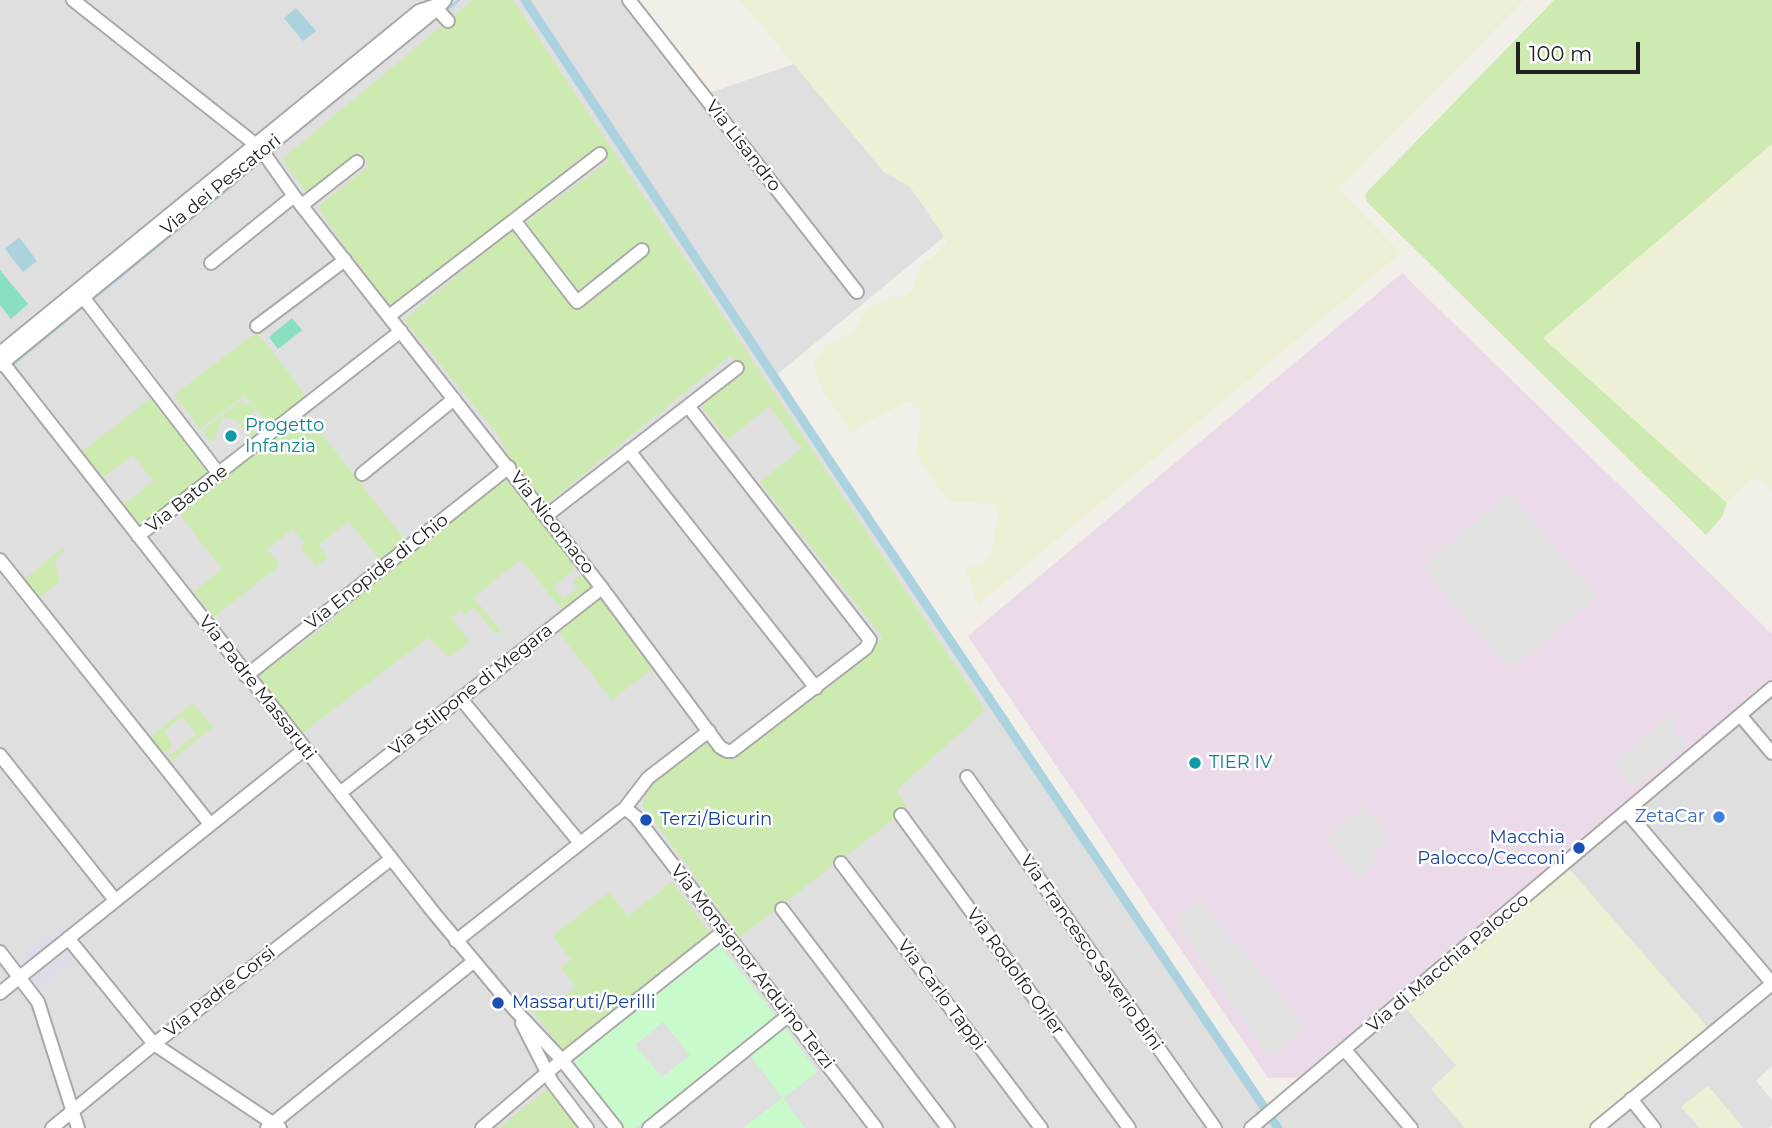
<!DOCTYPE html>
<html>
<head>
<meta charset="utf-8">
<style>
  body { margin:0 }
  #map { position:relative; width:1772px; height:1128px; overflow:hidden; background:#f2efe9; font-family:Montserrat,sans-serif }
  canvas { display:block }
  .scale { position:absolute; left:1516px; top:42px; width:124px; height:32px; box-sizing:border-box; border:4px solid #222; border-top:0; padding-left:9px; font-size:21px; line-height:24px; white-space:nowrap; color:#222; -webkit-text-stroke:5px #fff; paint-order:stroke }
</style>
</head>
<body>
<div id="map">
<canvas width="1772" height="1128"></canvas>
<div class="scale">100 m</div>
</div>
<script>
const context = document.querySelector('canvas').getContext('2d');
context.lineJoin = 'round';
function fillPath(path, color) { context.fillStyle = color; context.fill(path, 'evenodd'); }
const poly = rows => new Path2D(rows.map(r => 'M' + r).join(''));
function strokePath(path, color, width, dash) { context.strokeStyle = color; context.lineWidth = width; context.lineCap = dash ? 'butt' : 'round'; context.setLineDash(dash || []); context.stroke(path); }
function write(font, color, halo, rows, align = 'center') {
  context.font = font + ' Montserrat,sans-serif'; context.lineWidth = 5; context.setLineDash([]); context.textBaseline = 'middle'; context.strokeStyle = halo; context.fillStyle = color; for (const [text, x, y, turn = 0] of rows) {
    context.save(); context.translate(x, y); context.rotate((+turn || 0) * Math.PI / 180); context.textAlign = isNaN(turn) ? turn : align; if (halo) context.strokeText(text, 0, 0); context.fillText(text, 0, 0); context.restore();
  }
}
fillPath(poly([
  [0,0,629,0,703,95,794,64,884,172,910,186,945,236,774,377,1278,1128,0,1128],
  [1772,694,1772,976,1632,813],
  [1626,820,1764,983,1709,1029,1569,869],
  [1770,990,1772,993,1772,1066,1756,1081,1772,1100,1772,1125,1768,1128,1743,1128,1708,1086,1682,1107,1700,1128,1604,1128],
  [1406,1008,1456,1065,1465,1128,1282,1128,1273,1116]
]), '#e0dfdf');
fillPath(poly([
  [1402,273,1772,634,1772,679,1298,1078,1268,1078,968,636]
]), '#ebdbe8');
fillPath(poly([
  [740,0,1524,0,1338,189,1401,253,978,605,967,574,967,569,973,565,983,565,990,555,998,516,997,508,994,504,985,501,953,503,948,501,921,462,916,452,921,416,920,408,907,401,851,431,824,393,815,372,815,362,825,346,848,337,854,332,865,312,873,305,885,300,906,296,911,292,921,265,944,247,947,241,910,187,884,172],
  [1772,144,1772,491,1755,475,1727,503,1543,338],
  [1569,869,1709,1029,1590,1128,1465,1128,1431,1089,1456,1065,1406,1008,1492,932],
  [1708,1086,1743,1128,1700,1128,1681,1107]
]), '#eef0d5');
fillPath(poly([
  [473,0,513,0,985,710,897,790,907,809,740,937,642,805,648,787,705,738,711,737,731,760,882,640,880,634,760,482,801,449,769,406,728,440,700,405,740,369,731,355,540,509,496,432,404,320,512,229,577,310,648,250,642,242,578,290,525,222,608,162,599,147,389,307,317,207,369,166,360,152,306,192,282,159],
  [1554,0,1772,0,1772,144,1543,338,1727,503,1722,517,1706,535,1367,202,1365,194],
  [257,332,308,398,271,427,245,395,200,429,174,395],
  [153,396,212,472,140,527,123,505,153,481,133,455,101,479,80,453],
  [241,400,245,405,250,402,256,411,246,419,259,436,250,444,245,438,248,435,238,422,223,417,214,441,208,439,204,433,204,429],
  [306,414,405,540,380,560,349,521,318,545,328,558,316,567,300,547,305,543,293,529,267,549,280,565,214,617,194,592,222,569,179,514],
  [508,475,575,563,571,566,574,570,553,587,563,599,578,588,572,581,583,573,595,586,563,611,521,559,474,597,500,630,495,634,474,607,464,615,460,611,451,618,470,641,448,658,429,637,301,734,252,675,291,645,296,649,339,614,337,608],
  [64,547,65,549,58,555,55,563,60,582,40,597,24,579],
  [600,595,656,666,612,700,556,629],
  [193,703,213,727,170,762,167,758,196,734,182,717,165,731,172,746,163,754,150,737],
  [672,882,713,936,564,1052,526,1003,531,999,562,998,576,987,561,968,571,960,553,936,609,892,628,916],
  [547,1089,578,1128,499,1128]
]), '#cdebb0');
fillPath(poly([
  [720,945,777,1018,636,1128,625,1128,572,1061],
  [663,1022,690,1055,662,1077,635,1045],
  [784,1027,818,1072,783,1098,805,1128,743,1128,782,1098,749,1054]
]), '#c8facc');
fillPath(poly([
  [0,270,28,304,11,319,0,305],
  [292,318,302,330,278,349,269,337]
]), '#88e0be');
fillPath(poly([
  [1510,493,1597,597,1509,670,1422,566],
  [1673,713,1679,720,1671,726,1686,745,1634,788,1613,763],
  [1363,807,1390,839,1374,853,1373,861,1375,865,1358,879,1325,839],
  [1199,899,1306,1027,1269,1057,1175,920]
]), '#e2e2e2');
fillPath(poly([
  [59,926,82,955,34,994,10,965]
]), '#dddde8');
fillPath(poly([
  [296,8,316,31,303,41,284,18],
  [19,237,37,261,23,272,5,249]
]), '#aad3df');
strokePath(poly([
  [444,12,459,0],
  [271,153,439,16],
  [92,300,263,160],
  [11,366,84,306]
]), '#aad3df', 2.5);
strokePath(poly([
  [525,0,833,466,1278,1128]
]), '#aad3df', 9);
const minor = poly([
  [73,0,255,144],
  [629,0,857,292],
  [437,9,448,21],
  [263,152,294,196,602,588,720,747,727,751,732,751,866,648,870,640,688,406],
  [302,205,357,162],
  [514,220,577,302,642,250],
  [211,263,294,196],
  [83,297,219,474],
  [389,316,600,154],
  [257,326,345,260],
  [0,353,419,11,437,5],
  [3,363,434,913,515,1010,562,1060,616,1128],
  [0,365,437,9,445,0],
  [629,451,816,688],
  [362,474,454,399],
  [546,516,737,368],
  [138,536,401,331],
  [0,560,210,824],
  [246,676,509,467],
  [461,699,580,843],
  [1740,715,1772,753],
  [0,755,115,900],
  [967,777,1215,1128],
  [340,793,602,588],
  [625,808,636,817,876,1128],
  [1627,812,1772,983],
  [901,815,1129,1128],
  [841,863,1041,1128],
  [782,909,948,1128],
  [68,938,154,1044,280,1128],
  [456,941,625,808,648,778,709,731],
  [0,952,38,1002,78,1128],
  [0,993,305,749],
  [522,1023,552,1082,587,1128],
  [1345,1050,1411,1128],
  [1631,1099,1654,1128],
  [52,1128,154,1044,391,859],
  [267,1128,473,962],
  [482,1128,562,1060,724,931],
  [649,1128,789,1015],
  [1251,1128,1772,688],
  [1597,1128,1772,984]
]);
strokePath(minor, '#a9a9a9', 16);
strokePath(minor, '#fff', 12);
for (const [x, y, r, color] of [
  [231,436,7,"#0f9aa8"],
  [1195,763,7,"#0f9aa8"],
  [1719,817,7,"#3f7fe0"],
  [646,820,7,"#1a4fb4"],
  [1579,848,7,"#1a4fb4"],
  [498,1003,7,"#1a4fb4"]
]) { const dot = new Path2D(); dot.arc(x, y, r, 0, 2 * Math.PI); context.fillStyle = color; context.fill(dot); strokePath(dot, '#fff', 2.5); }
write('18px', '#222', '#fff', [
  ["Via Lisandro",743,146,52],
  ["Via dei Pescatori",221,185,-39],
  ["Via Batone",187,499,-38],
  ["Via Nicomaco",552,523,52],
  ["Via Enopide di Chio",377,572,-38],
  ["Via Padre Massaruti",257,688,52],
  ["Via Stilpone di Megara",471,690,-38],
  ["Via Francesco Saverio Bini",1091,953,55],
  ["Via di Macchia Palocco",1448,963,-40],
  ["Via Monsignor Arduino Terzi",752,967,52],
  ["Via Rodolfo Orler",1015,972,54],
  ["Via Padre Corsi",220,992,-38],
  ["Via Carlo Tappi",941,995,53]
]);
write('18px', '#0d838f', '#fff', [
  ["Progetto",245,426],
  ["Infanzia",245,447],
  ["TIER IV",1209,763]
], 'left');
write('18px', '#366cbe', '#fff', [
  ["ZetaCar",1705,817]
], 'right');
write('18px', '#164399', '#fff', [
  ["Terzi/Bicurin",660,820],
  ["Macchia",1565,838,"right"],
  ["Palocco/Cecconi",1565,859,"right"],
  ["Massaruti/Perilli",512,1003]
], 'left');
</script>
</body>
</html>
